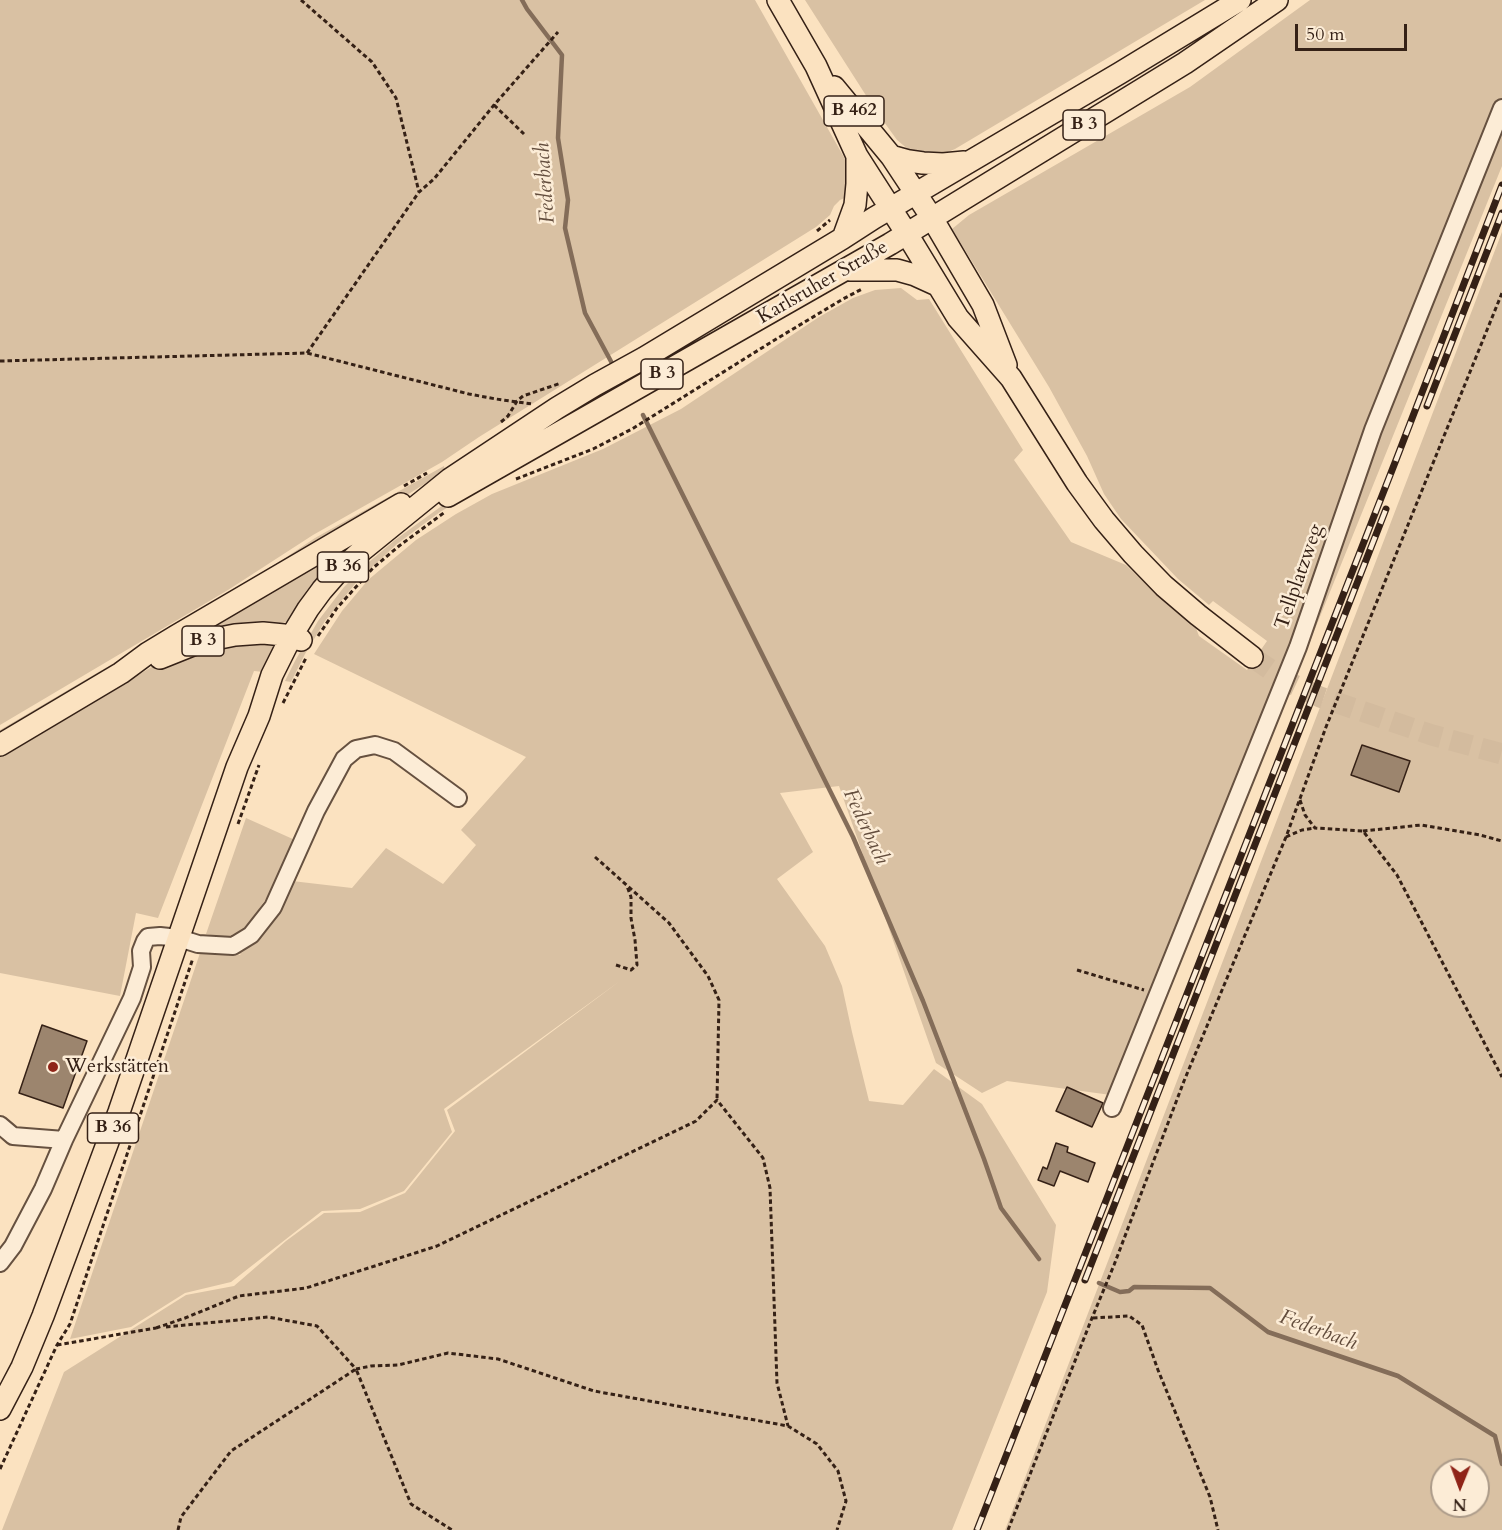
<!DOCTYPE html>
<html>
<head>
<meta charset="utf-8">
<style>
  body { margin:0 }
  #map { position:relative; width:1502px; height:1530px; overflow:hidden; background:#fbe2c0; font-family:Cardo,serif }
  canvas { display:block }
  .north { position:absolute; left:1430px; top:1458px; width:60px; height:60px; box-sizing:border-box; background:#fcecd6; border:2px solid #ac9b89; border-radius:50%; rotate:181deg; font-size:16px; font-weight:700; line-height:24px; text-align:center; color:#352116 }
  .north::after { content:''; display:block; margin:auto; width:21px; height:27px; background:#8f2418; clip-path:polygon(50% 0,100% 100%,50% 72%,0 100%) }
  .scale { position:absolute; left:1295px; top:24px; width:112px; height:27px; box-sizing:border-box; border:3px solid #352116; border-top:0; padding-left:8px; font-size:18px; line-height:21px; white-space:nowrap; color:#352116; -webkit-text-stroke:4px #fcecd6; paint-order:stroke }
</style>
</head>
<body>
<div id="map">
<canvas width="1502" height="1530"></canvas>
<div class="north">N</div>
<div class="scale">50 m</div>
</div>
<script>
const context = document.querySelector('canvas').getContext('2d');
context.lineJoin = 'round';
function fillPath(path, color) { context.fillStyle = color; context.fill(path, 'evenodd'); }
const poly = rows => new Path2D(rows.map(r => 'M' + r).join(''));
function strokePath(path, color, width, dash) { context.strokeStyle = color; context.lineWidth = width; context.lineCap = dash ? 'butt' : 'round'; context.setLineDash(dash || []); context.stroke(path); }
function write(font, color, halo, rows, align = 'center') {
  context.font = font + ' Cardo,serif'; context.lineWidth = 5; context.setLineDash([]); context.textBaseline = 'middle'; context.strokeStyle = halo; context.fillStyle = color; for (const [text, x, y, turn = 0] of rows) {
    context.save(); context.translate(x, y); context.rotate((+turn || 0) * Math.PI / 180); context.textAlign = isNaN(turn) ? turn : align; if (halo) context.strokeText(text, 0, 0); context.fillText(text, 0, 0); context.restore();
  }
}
fillPath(poly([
  [0,0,755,0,845,159,850,172,851,195,840,200,834,206,830,215,816,227,479,437,442,462,313,535,228,590,0,725],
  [805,0,1205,0,955,149,941,155,924,155,909,150,897,140,874,108],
  [1310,0,1502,0,1502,166,1126,1097,1007,1081,982,1093,936,1063,839,786,780,793,813,852,777,879,825,946,842,986,852,1032,869,1101,903,1105,934,1069,982,1104,1056,1225,1047,1292,952,1530,2,1530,64,1372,186,1295,234,1286,286,1241,324,1213,360,1212,405,1193,455,1131,447,1110,620,981,444,1109,452,1132,404,1191,360,1209,322,1211,231,1282,185,1293,131,1327,70,1339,200,953,241,955,238,953,275,910,292,881,352,888,386,848,443,884,476,845,461,830,526,757,314,654,342,611,368,580,416,540,456,514,492,494,603,449,681,409,819,317,853,298,875,290,901,288,917,300,929,299,1023,450,1014,460,1071,542,1126,565,1169,606,1196,628,1199,636,1247,670,1267,641,1213,601,1209,605,1178,579,1121,519,1104,494,1087,456,1049,387,952,229,969,215,1190,87],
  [1502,232,1502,1530,1005,1530],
  [1442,1470,1478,1470,1478,1506,1442,1506],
  [444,466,445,471,407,495,0,735,0,730,231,594,315,538],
  [462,499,440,512,397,544,359,579,325,621,305,654,291,682,285,681,295,661,318,621,344,587,369,562,395,540,443,505],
  [350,540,331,561,307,590,286,622,169,645],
  [239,640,273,644,274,648,264,672,254,671,158,918,136,913,120,996,0,973,0,756,155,665],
  [246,818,295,840,272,890,245,929,226,938,206,934]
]), '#d9c1a3');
strokePath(poly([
  [522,0,527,9,562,55,558,138,568,200,565,228,585,313,614,367],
  [643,415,853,837,923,1001,984,1159,1001,1208,1039,1259],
  [1099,1283,1120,1292,1129,1291,1134,1287,1210,1288,1268,1332,1398,1376,1495,1436,1502,1464]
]), '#846d59', 4.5);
const building = poly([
  [1362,745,1410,761,1399,792,1351,775,1362,745],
  [42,1025,87,1041,63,1108,19,1093,42,1025],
  [1067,1087,1103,1103,1092,1127,1056,1111,1067,1087],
  [1056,1143,1068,1147,1067,1152,1095,1163,1088,1182,1060,1171,1054,1186,1038,1180,1043,1167,1047,1169,1056,1143]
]);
fillPath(building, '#9c856e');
strokePath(building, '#352116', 1.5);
strokePath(poly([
  [1252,657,1288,682,1320,697,1432,735,1502,754]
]), '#d3bb9e', 21, [21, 10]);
const minor = poly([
  [1112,1108,1298,647,1373,430,1502,108],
  [0,1125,13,1136,64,1140],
  [0,1263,13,1246,43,1189,64,1140,132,998,142,967,141,951,145,941,148,937,160,936,179,938,198,944,233,946,251,935,273,907,316,811,344,759,356,749,375,745,394,751,458,798]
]);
const major = poly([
  [778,0,816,66,857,156,907,234,958,318,1011,378,1077,483,1104,520,1133,554,1164,586,1198,615,1252,657],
  [834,87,891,156,932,218,983,305,1006,365],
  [891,156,909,161,923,163,943,164,964,162],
  [843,238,855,205,857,184,857,156],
  [850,270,897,270,915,275,937,285],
  [448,496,890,244,1185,63,1277,0],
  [160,658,200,642,235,635,263,633,284,635,301,640],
  [0,745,121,673,148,653,176,636,401,504],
  [0,1409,22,1367,43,1316,119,1112,237,767,259,716,272,675,291,637,308,609,322,590,336,574,360,552,450,479,557,408,595,385,644,358,843,238,874,218,1120,73,1240,0]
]);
strokePath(minor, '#665140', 20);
strokePath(major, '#352116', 24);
strokePath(poly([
  [301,0,372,62,396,98,419,192],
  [494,105,524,134],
  [817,231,830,220],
  [307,353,419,192,434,179,494,105,558,32],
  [0,361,307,353,469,394,496,399,532,404],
  [501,422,508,416,517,401,523,396,561,383],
  [516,479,593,449,632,429,773,341,843,299,862,289],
  [404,486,427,473],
  [318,636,337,608,373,568,399,546,445,512],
  [283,703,306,658],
  [1300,800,1305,815,1315,828,1363,831,1397,875,1502,1077],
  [238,824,259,765],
  [1363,831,1421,825,1480,835,1502,841],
  [1286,837,1302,830,1315,828],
  [595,857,669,923,708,976,719,1000,717,1100],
  [616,965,631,970,637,965,635,940,631,918,631,897,627,886],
  [1077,970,1144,990],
  [1093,1318,1129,1316,1142,1325,1158,1370,1210,1497,1218,1530],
  [166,1327,268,1317,317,1326,356,1369,371,1366,398,1365,448,1353,498,1359,594,1391,788,1426,817,1444,838,1471,846,1501,837,1530],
  [156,1328,185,1318,239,1296,306,1288,437,1246,696,1121,717,1100,763,1158,770,1188,777,1383,788,1426],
  [57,1345,156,1328],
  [0,1469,57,1345,70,1324,193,958],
  [178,1530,181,1517,231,1451,356,1369,411,1504,452,1530],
  [1008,1530,1092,1318,1114,1265,1184,1081,1286,837,1326,727,1502,293]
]), '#352116', 3, [4.5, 3]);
strokePath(minor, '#fcecd6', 16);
strokePath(major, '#fbe2c0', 21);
const rail = poly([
  [1427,406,1502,213],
  [1085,1280,1386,509],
  [977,1530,1396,460,1502,185]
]);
strokePath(rail, '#352116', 7);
strokePath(rail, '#fcecd6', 4.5, [14]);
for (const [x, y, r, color] of [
  [53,1067,6,"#8f2418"]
]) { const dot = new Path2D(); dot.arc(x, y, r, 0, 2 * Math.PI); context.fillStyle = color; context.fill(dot); strokePath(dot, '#fcecd6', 2); }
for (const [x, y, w] of [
  [854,111,60],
  [1084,125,42],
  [662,374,42],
  [343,567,51],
  [203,641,42],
  [113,1128,51]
]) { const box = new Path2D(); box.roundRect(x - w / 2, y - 15, w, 30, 4.5); context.fillStyle = '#fcecd6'; context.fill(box); strokePath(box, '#352116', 1.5); }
write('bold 18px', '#352116', null, [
  ["B 462",854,111],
  ["B 3",1084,125],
  ["B 3",662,374],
  ["B 36",343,567],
  ["B 3",203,641],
  ["B 36",113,1128]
]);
write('20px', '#352116', '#fcecd6', [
  ["Karlsruher Straße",823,283,-30],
  ["Tellplatzweg",1300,577,-71]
]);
write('20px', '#352116', '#fcecd6', [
  ["Werkstätten",65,1067]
], 'left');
write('italic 21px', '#634d3d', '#fcecd6', [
  ["Federbach",546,183,-94],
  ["Federbach",865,827,65],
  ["Federbach",1318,1331,20]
]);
</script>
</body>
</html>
